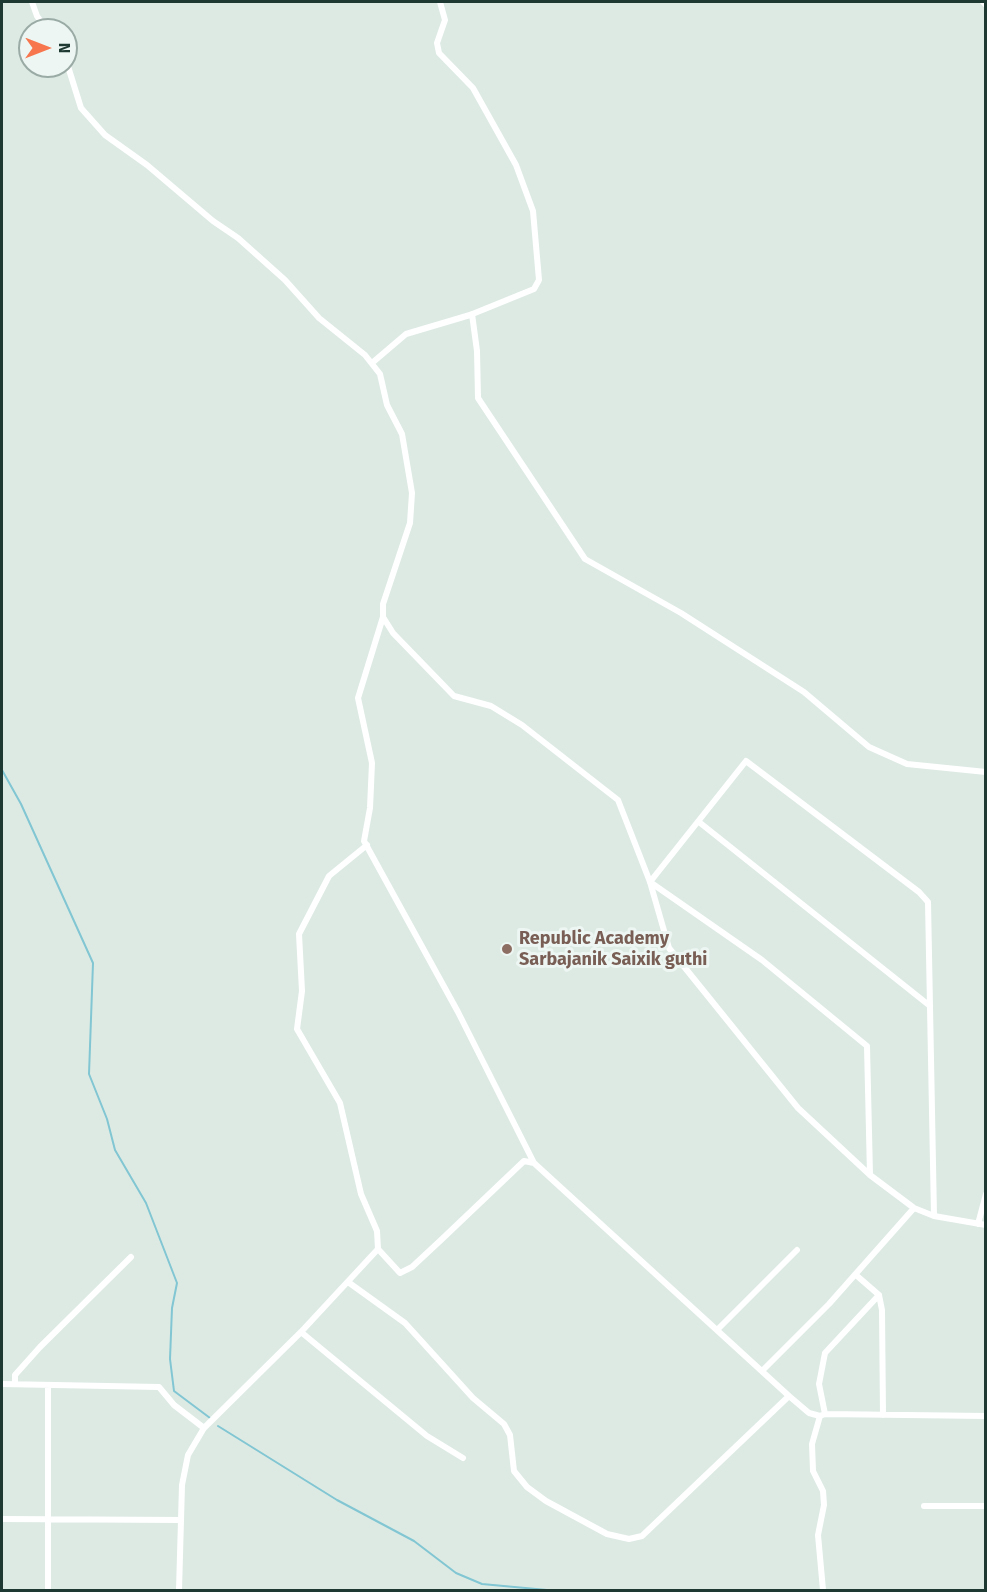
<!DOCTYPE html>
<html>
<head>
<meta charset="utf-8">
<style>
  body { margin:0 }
  #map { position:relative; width:987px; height:1592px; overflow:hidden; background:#ddeae4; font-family:"Fira Sans",sans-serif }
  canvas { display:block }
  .frame { position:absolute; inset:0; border:3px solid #1e3932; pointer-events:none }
  .north { position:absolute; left:18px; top:18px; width:60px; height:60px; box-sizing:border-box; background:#edf6f2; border:2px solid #9aaaa5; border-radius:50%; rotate:90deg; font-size:16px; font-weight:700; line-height:24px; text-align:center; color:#1e3932 }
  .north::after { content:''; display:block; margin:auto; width:21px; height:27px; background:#f7764d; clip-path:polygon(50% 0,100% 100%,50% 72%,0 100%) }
</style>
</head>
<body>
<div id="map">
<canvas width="987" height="1592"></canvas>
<div class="frame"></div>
<div class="north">N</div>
</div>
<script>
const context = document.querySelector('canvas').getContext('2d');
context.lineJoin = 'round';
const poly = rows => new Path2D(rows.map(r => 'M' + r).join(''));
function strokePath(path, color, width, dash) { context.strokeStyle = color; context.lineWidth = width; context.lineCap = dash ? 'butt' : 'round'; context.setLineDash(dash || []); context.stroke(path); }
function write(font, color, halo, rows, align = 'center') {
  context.font = font + ' "Fira Sans",sans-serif'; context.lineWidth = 6; context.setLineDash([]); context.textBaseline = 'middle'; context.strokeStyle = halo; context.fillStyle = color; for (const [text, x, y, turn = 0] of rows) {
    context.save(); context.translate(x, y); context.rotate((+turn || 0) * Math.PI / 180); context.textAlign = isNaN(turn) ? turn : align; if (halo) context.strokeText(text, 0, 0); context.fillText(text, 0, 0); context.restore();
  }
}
strokePath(poly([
  [2,770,21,804,93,963,89,1074,107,1119,115,1150,146,1203,177,1283,172,1308,170,1359,174,1391,210,1418],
  [218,1426,337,1500,414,1541,456,1573,482,1584,547,1590]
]), '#81c6d2', 2);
strokePath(poly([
  [32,2,37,16,47,30],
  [983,2,986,5],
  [66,60,81,108,105,135,147,165,213,221,238,238,285,280,319,318,365,355,380,374,387,405,402,434,412,493,410,523,383,604,383,617,393,633,454,696,491,706,522,725,618,800,650,882,669,948,798,1108,870,1175,914,1208,934,1216,986,1225],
  [472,314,477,351,478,398,585,559,681,613,804,692,869,747,907,764,986,772],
  [372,363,406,334,470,315,534,289,539,280,533,211,516,165,473,88,439,53,437,43,445,20,440,2],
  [383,617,358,698,372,763,370,808,364,841,458,1012,534,1163,789,1396,809,1413,820,1416,812,1444,813,1471,823,1491,824,1505,818,1535,823,1590],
  [699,822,930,1006],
  [367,845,329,876,299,934,302,991,297,1029,340,1103,361,1194,377,1231,378,1249,400,1273,412,1267,441,1240,524,1161,534,1163],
  [870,1175,867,1046,762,960,650,882,746,761,919,892,928,902,934,1216],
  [978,1224,986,1194],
  [856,1275,879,1295,882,1310,883,1415],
  [348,1282,405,1323,473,1398,504,1424,510,1435,514,1471,527,1487,546,1501,607,1534,629,1539,642,1536,789,1396],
  [717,1330,797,1250],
  [301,1332,427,1436,463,1458],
  [762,1371,829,1304,914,1208],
  [2,1384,159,1387,174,1405,204,1428],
  [15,1384,15,1375,40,1347,131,1257],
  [825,1414,819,1384,825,1353,879,1295],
  [820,1416,825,1414,986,1416],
  [924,1506,986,1506],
  [2,1519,181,1520],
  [48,1590,48,1385],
  [179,1590,182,1485,188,1455,204,1428,301,1332,378,1249]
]), '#fff', 6);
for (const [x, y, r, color] of [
  [507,949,6,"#8d6e63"]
]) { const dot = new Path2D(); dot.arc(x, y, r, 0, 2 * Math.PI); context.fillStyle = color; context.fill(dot); strokePath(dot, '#edf6f2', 2); }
write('bold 18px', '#785e54', '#edf6f2', [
  ["Republic Academy",519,939],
  ["Sarbajanik Saixik guthi",519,960]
], 'left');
</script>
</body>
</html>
